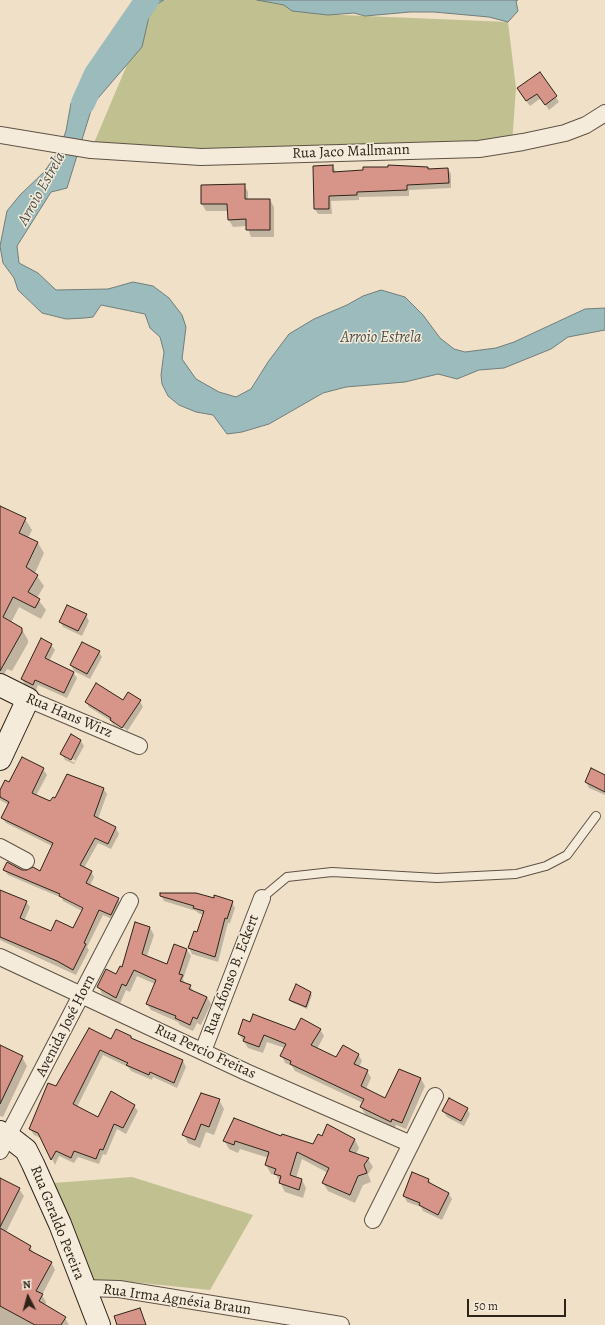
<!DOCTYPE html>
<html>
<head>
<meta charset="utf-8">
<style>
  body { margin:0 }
  #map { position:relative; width:605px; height:1325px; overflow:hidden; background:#f0e0c8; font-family:Alegreya,serif }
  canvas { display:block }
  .north { position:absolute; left:8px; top:1277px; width:40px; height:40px; -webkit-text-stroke:3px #f5ebdb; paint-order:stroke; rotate:354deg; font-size:11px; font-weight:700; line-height:16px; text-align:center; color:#2e2318 }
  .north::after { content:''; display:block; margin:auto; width:14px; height:18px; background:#2e2318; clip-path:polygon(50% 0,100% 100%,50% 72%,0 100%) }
  .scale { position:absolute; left:467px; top:1299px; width:99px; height:18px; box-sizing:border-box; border:2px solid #2e2318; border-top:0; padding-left:5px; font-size:12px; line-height:14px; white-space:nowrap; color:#2e2318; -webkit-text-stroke:3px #f5ebdb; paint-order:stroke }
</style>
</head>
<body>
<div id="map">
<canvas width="605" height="1325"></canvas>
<div class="north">N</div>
<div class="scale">50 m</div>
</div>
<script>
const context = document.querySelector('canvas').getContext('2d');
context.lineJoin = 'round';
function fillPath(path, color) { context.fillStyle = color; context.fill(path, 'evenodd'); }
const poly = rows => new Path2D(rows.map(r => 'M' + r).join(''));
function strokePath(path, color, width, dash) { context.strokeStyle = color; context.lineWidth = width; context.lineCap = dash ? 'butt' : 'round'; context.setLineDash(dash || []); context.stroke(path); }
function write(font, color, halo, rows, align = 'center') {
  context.font = font + ' Alegreya,serif'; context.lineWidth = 3; context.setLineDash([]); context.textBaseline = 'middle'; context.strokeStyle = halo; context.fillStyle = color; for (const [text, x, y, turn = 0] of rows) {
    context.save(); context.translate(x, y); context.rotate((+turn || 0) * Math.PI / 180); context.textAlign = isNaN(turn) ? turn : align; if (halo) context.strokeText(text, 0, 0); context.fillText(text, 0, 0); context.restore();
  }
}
fillPath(poly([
  [165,0,290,0,318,14,508,22,516,88,512,144,201,157,91,150,151,8],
  [132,1177,253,1215,210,1290,112,1280,91,1282,54,1183]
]), '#c0c091');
const water = poly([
  [134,0,164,0,151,8,142,47,93,104,67,188,51,192,17,246,19,263,38,273,56,290,108,289,133,282,153,286,169,298,182,315,186,327,182,359,196,379,219,392,236,397,251,389,268,362,289,334,314,319,347,305,363,296,381,290,405,297,423,315,440,338,454,349,465,352,496,348,514,342,585,309,605,308,605,330,568,337,551,349,504,368,479,370,457,379,438,374,405,382,346,387,323,393,269,424,242,432,227,434,213,415,196,412,179,405,168,396,162,384,161,375,164,352,160,337,150,328,145,314,101,305,93,317,85,318,66,319,42,313,18,290,14,278,3,263,0,246,7,211,20,195,44,172,58,152,66,131,71,103,81,89,90,78,113,62,134,0],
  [257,0,518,0,516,1,518,11,508,22,489,17,434,12,410,12,365,16,354,13,328,15,292,11,284,5,257,0]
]);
fillPath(water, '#9cbbbc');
strokePath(water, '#707e7a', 1);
fillPath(poly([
  [540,73,559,102,549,110,541,98,530,106,521,94],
  [333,166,336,172,428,168,429,170,448,169,451,174,451,188,409,190,409,196,359,197,359,200,331,201,332,214,318,214,315,209],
  [244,185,248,192,248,200,270,200,274,207,274,237,251,237,247,226,233,227,229,220,229,211,206,211,202,204,202,186],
  [0,507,25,519,32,530,28,538,38,543,44,553,35,573,44,586,37,598,46,610,41,619,19,607,11,623,21,628,28,640,28,643,12,671,7,669,3,676,0,674],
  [86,615,89,621,82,636,63,627,60,621],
  [51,645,55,650,49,661,73,672,77,678,67,698,38,685,36,690,25,685,22,679],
  [99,652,102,657,90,679,74,671,71,665],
  [140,701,143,707,126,733,114,726,111,721,89,707,86,702],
  [113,721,127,730,126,732,114,724],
  [71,736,81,741,84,746,74,764,65,760,62,754],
  [65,755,76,761,75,763,65,758],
  [43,769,47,775,36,796,51,802,55,799,103,788,107,794,98,819,116,828,119,834,111,849,98,843,84,868,91,871,94,877,90,886,118,899,121,905,114,920,103,915,87,947,89,950,76,975,0,940,0,891,26,902,30,907,24,921,52,932,74,930,82,911,63,901,62,898,87,911,88,910,62,896,62,898,8,875,4,870,41,872,52,846,6,823,2,818,9,805,0,800,0,791,10,784],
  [605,776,605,795,589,788,586,782],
  [161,895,232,902,235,908,230,923,228,923,218,962,192,954,189,948,197,933,203,915,198,913,196,911,164,901],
  [136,923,150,928,154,935,147,956,168,965,187,950,191,956,183,979,185,984,190,986,194,992,207,997,211,1004,201,1025,197,1023,193,1031,180,1025,178,1022,151,1010,147,1004,155,984,137,976,130,992,126,990,120,1004,102,994,99,987,117,975,122,969],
  [310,993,312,995,307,1009,291,1002,290,1000],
  [251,1023,295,1031,320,1029,324,1036,317,1049,336,1058,358,1054,362,1061,359,1067,367,1071,371,1078,366,1089,386,1100,400,1070,421,1079,425,1086,406,1129,396,1125,395,1128,365,1114,361,1107,363,1103,295,1071,292,1066,285,1063,282,1056,285,1048,267,1042,263,1053,248,1048,239,1034],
  [89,1029,112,1041,131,1037,132,1039,183,1061,186,1067,177,1088,153,1077,152,1080,131,1071,128,1067,103,1055,77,1107,99,1118,134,1106,138,1111,126,1134,117,1129,106,1155,103,1154,99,1164,78,1157,74,1163,59,1156,55,1165,43,1139,34,1135,30,1129],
  [0,1047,22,1057,27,1066,3,1117,0,1116],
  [219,1100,224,1109,214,1135,206,1132,200,1148,188,1143,184,1135],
  [467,1108,470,1114,464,1126,447,1117,443,1111],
  [328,1126,355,1140,359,1148,356,1154,368,1159,373,1167,368,1174,371,1182,363,1185,355,1203,328,1191,323,1183,328,1173,302,1159,296,1178,302,1180,306,1188,303,1198,285,1192,276,1175,271,1174,266,1165,269,1158,240,1149,238,1153,229,1149,224,1140,282,1138,313,1145,322,1137],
  [0,1179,19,1189,24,1196,6,1232,30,1247,34,1253,51,1262,55,1270,42,1295,46,1302,45,1306,65,1318,69,1325,0,1325],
  [428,1179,432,1185,449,1194,452,1199,442,1220,423,1211,421,1207,407,1202,404,1196]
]), '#0003');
strokePath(poly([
  [83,103,96,74,147,0]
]), '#9cbbbc', 24);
const building = poly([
  [540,72,557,96,545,105,537,94,526,101,517,88,540,72],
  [333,165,333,172,363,170,363,167,388,167,388,165,428,167,428,169,448,168,449,183,407,185,407,190,357,192,357,195,329,196,329,209,314,209,313,166,333,165],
  [245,184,245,199,270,199,270,230,246,230,246,219,228,220,227,204,201,204,201,185,245,184],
  [0,506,26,518,19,533,38,542,26,567,38,575,28,592,40,599,35,608,13,597,3,617,22,628,22,632,0,671,0,506],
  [67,605,87,614,78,631,59,622,67,605],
  [41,638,52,644,45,658,74,672,64,693,35,680,33,685,21,679,41,638],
  [82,642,100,651,87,674,70,665,82,642],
  [96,683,123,700,128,692,141,700,122,728,110,720,111,718,85,702,96,683],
  [71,734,81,740,71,760,60,754,71,734],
  [22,757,44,768,32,793,50,801,53,797,55,798,67,774,104,788,94,816,116,827,108,844,95,838,80,865,92,871,86,883,119,898,111,915,99,910,84,943,86,944,73,970,57,961,0,937,0,890,27,901,20,918,51,931,56,920,73,928,83,908,59,896,60,894,3,870,7,862,22,870,27,870,33,867,40,871,53,843,1,818,9,802,0,797,0,790,5,780,9,782,22,757],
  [591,768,605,775,605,792,585,782,591,768],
  [160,893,196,893,214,898,214,895,233,901,227,919,225,918,215,957,188,948,194,931,197,932,204,911,193,908,194,906,160,896,160,893],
  [135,922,150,927,142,954,167,964,174,944,187,949,179,974,183,975,180,981,191,985,189,989,207,997,197,1019,193,1017,190,1025,175,1018,176,1016,146,1004,156,980,134,970,126,986,122,984,116,998,97,987,106,969,116,974,120,966,122,967,135,922],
  [296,984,311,992,306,1007,289,1000,296,984],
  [253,1014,295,1030,301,1018,321,1029,311,1045,336,1057,343,1045,359,1054,354,1064,368,1070,361,1086,385,1098,399,1069,421,1078,402,1123,392,1119,391,1122,360,1107,364,1099,290,1064,291,1061,280,1056,286,1044,264,1035,259,1047,243,1041,245,1037,238,1034,243,1019,250,1022,253,1014],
  [89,1028,111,1039,116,1029,131,1036,131,1038,183,1060,174,1083,150,1072,149,1075,126,1065,128,1063,100,1050,73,1104,98,1117,111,1091,135,1105,123,1128,114,1124,103,1150,100,1149,96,1159,74,1151,71,1158,56,1151,51,1160,38,1133,29,1129,48,1083,56,1086,89,1028],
  [0,1045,23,1056,0,1104,0,1045],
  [201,1093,220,1099,209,1127,201,1124,195,1140,182,1135,201,1093],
  [449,1098,468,1108,461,1121,442,1111,449,1098],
  [234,1118,281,1136,282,1134,313,1144,318,1134,322,1136,327,1124,355,1139,349,1151,369,1158,364,1165,367,1173,358,1176,350,1195,322,1183,329,1168,297,1152,290,1175,302,1179,299,1190,279,1183,281,1176,274,1174,276,1169,265,1165,269,1152,235,1141,234,1145,223,1141,234,1118],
  [412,1172,429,1179,428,1182,449,1193,438,1215,419,1205,420,1203,403,1196,412,1172],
  [0,1178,20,1188,0,1227,0,1178],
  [0,1228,31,1246,29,1250,52,1262,36,1291,43,1294,39,1301,66,1317,61,1325,35,1325,0,1306,0,1228],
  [140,1308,146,1325,117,1325,114,1316,140,1308]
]);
fillPath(building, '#d79489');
strokePath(building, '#2e2318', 1);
const lane = poly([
  [262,898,287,877,332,872,437,878,516,874,546,866,567,855,596,816]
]);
const street = poly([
  [0,135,91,150,201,157,479,149,523,142,565,133,586,125,605,113],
  [28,699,139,746],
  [0,847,26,861],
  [0,957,246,1072,411,1144],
  [203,1051,262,898],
  [0,1151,130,901],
  [373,1220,435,1096],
  [84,1288,119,1289,341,1325]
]);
const secondary = poly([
  [0,685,28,699,0,759],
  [0,1132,8,1136,26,1150,33,1164,60,1224,99,1325]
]);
strokePath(lane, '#5e5244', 10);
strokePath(street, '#5e5244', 18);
strokePath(secondary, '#2e2318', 24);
strokePath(lane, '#f5ebdb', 8);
strokePath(street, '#f5ebdb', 16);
strokePath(secondary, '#f5ebdb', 22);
write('15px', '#2e2318', '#f5ebdb', [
  ["Rua Jaco Mallmann",351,152,-2],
  ["Rua Hans Wirz",69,716,23],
  ["Rua Afonso B. Eckert",232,975,-69],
  ["Avenida José Horn",66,1026,-63],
  ["Rua Percio Freitas",205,1052,25],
  ["Rua Geraldo Pereira",57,1223,68],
  ["Rua Irma Agnésia Braun",177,1300,8]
]);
write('italic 16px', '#4f5149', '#f5ebdb', [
  ["Arroio Estrela",42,189,-61],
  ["Arroio Estrela",381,338]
]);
</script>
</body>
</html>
